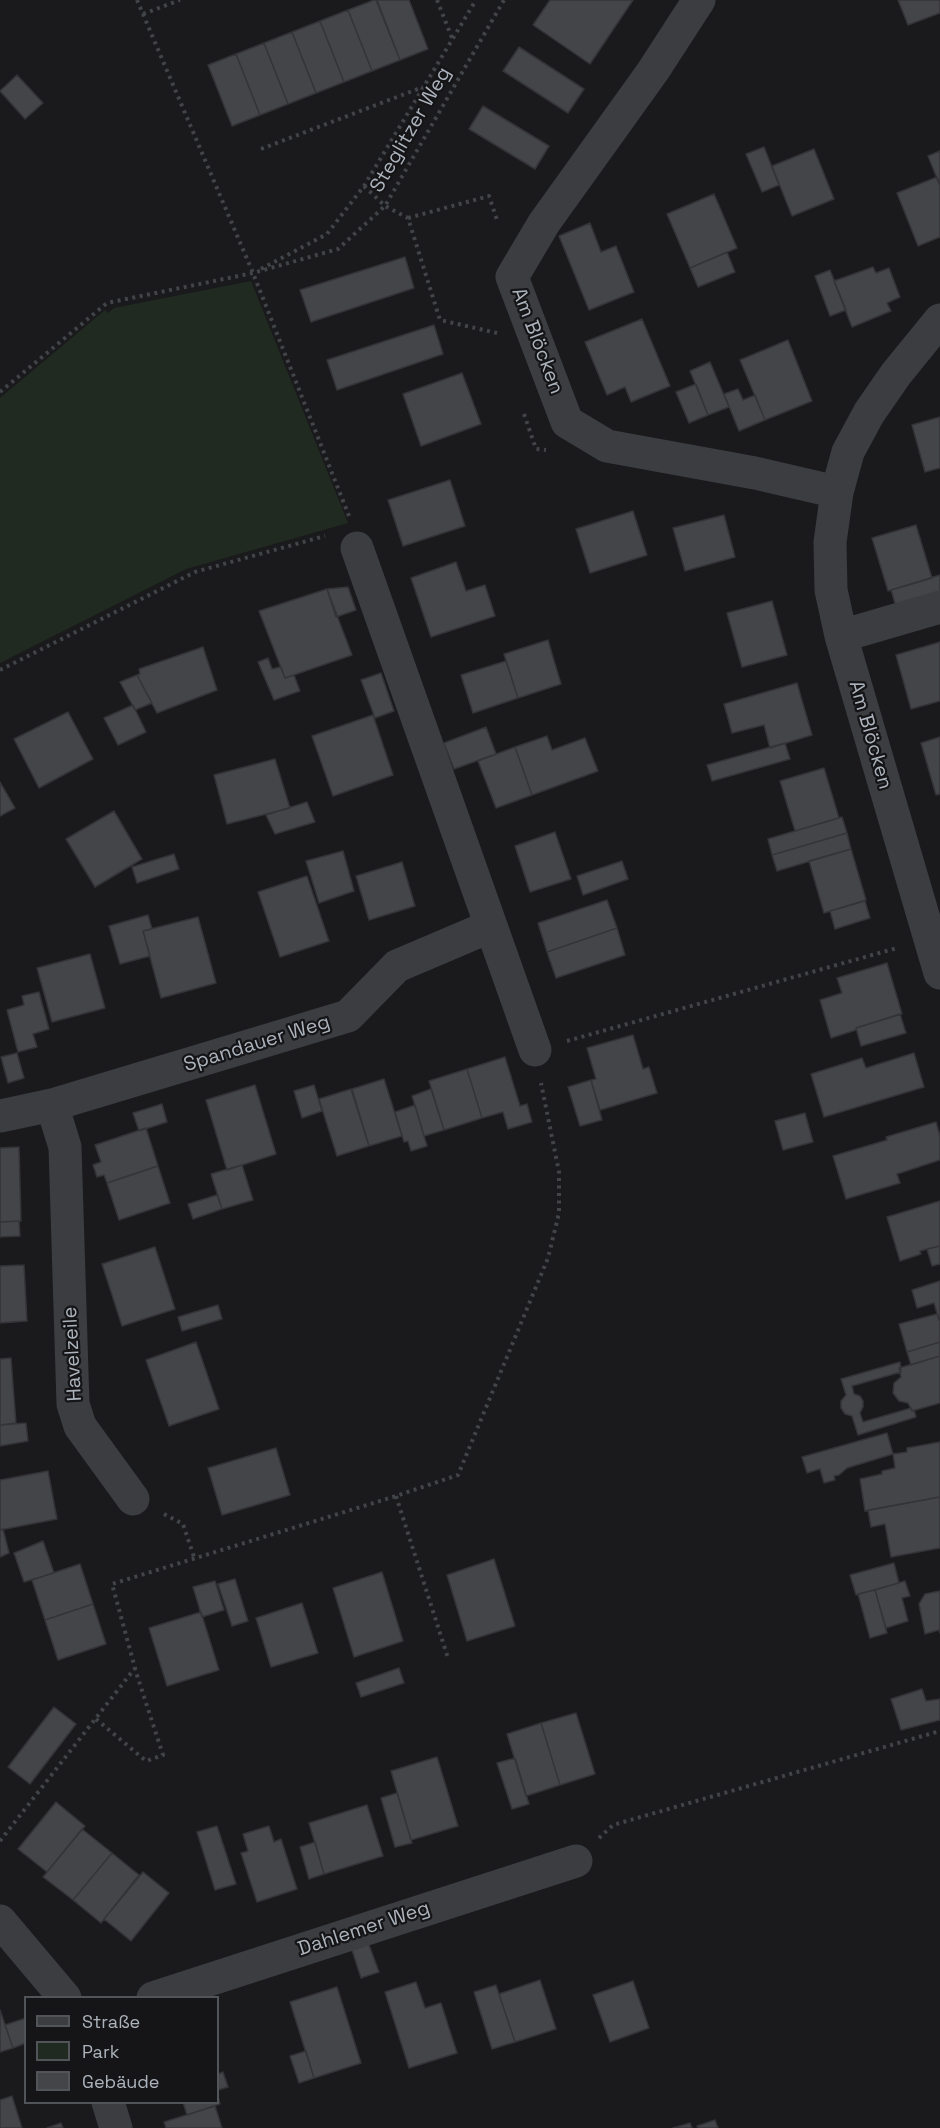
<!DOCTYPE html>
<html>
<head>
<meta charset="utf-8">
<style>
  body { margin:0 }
  #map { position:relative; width:940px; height:2128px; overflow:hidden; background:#1a1a1c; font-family:"Space Grotesk",sans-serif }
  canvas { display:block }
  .legend { position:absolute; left:24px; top:1996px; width:195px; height:108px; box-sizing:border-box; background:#151517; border:2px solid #515459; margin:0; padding:8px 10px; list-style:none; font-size:18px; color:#acb3bc }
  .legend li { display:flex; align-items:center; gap:12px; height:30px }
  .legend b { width:30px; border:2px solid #515459 }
</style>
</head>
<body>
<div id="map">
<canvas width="940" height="2128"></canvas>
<ul class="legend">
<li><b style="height:8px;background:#3b3d41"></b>Straße</li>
<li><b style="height:16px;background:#212a21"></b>Park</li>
<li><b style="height:16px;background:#444549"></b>Gebäude</li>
</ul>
</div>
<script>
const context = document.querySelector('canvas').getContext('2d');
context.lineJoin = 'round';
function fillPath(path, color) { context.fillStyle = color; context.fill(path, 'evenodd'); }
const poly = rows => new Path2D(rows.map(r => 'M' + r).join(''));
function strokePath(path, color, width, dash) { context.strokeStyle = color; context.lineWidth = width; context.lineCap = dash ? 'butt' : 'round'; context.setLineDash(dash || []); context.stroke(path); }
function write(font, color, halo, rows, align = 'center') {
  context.font = font + ' "Space Grotesk",sans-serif'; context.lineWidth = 4.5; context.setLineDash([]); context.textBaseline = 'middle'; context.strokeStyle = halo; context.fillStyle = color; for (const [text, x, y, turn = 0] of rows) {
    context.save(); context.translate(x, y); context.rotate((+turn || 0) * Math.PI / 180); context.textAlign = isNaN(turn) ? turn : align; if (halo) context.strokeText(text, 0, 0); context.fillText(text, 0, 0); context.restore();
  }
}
fillPath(poly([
  [251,281,348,523,186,569,0,663,0,398,105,310,108,313,114,308]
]), '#212a21');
const building = poly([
  [374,0,376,0,400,60,372,71,348,10,374,0],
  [377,0,409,0,428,49,400,60,377,0],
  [550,0,633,0,590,64,533,25,550,0],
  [898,0,940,0,940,13,908,25,898,0],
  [348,10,372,71,344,82,320,21,348,10],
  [320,21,344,82,316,93,292,32,320,21],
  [292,32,316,93,288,104,264,43,292,32],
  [264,43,288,104,260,115,236,54,264,43],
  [519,47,584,89,568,113,503,71,519,47],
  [236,54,260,115,232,126,208,65,236,54],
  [17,75,43,103,25,119,0,91,17,75],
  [483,106,549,146,535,169,469,129,483,106],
  [764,147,779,185,762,192,746,154,764,147],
  [814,149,834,199,792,216,772,166,814,149],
  [940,151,940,186,928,156,940,151],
  [937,177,940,186,940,237,918,246,897,193,937,177],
  [714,194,737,248,690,268,667,214,714,194],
  [590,223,601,252,616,246,634,292,589,310,559,236,590,223],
  [727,252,735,272,698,287,690,268,727,252],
  [405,257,414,288,311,322,300,290,405,257],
  [873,267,876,273,889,268,900,297,887,303,891,311,852,327,834,281,873,267],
  [830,270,846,310,830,316,815,276,830,270],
  [642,319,670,386,631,402,625,387,607,395,585,342,642,319],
  [434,325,443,354,337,390,327,360,434,325],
  [788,340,812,401,765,420,740,360,788,340],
  [710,362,729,407,708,415,690,371,710,362],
  [462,373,481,424,421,446,403,394,462,373],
  [696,384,708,415,689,423,676,392,696,384],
  [738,389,743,400,755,395,765,420,739,431,724,394,738,389],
  [940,417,940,468,925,472,912,425,940,417],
  [450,480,465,526,403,546,388,500,450,480],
  [633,511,647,555,590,573,576,529,633,511],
  [724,515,735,557,685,571,673,528,724,515],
  [916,525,932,578,888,591,872,538,916,525],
  [456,562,466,591,485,585,495,616,431,637,411,578,456,562],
  [940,575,940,598,897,610,891,590,940,575],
  [348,587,356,610,336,617,327,589,348,587],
  [327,589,352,655,285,678,259,611,327,589],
  [772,601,787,655,742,667,727,613,772,601],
  [548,640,561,684,518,698,504,654,548,640],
  [940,642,940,701,911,709,896,655,940,642],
  [203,647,217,690,157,713,137,675,140,674,139,669,203,647],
  [268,658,272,669,281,667,285,678,294,675,300,691,274,700,258,662,268,658],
  [506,661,518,698,473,713,461,675,506,661],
  [381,673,394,711,375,718,361,680,381,673],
  [137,675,152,703,135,710,120,682,137,675],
  [797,683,812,735,770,748,764,725,732,733,724,704,797,683],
  [133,705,146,732,118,745,104,718,133,705],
  [68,712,93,759,39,788,14,739,68,712],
  [373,715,393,775,333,796,312,736,373,715],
  [486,727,496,754,454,769,444,743,486,727],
  [547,736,552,750,585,738,598,771,532,795,515,747,547,736],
  [940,737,940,794,936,795,921,743,940,737],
  [785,743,790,759,712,781,707,765,785,743],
  [515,747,532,795,496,808,478,761,515,747],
  [275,759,290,808,227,824,214,775,275,759],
  [824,768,839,818,795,831,780,781,824,768],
  [0,782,15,808,0,816,0,782],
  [307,802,315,822,275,834,266,815,307,802],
  [114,811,142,859,95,887,66,839,114,811],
  [842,817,847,833,772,855,768,839,842,817],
  [555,832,571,879,530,892,515,846,555,832],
  [847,833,851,849,777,871,772,855,847,833],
  [851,849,866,900,824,913,809,861,851,849],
  [343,851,354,891,319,903,306,861,343,851],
  [174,854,179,869,137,883,132,867,174,854],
  [622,861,628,879,583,895,577,876,622,861],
  [402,862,415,906,369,920,356,876,402,862],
  [307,876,329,941,280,957,258,892,307,876],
  [607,900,617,928,547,952,538,923,607,900],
  [865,901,870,918,835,929,830,911,865,901],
  [148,915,152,929,143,931,150,956,120,964,109,926,148,915],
  [198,917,216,983,161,998,143,931,198,917],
  [617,928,625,955,556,978,547,952,617,928],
  [90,954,105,1008,52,1022,37,968,90,954],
  [887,963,902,1014,856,1028,856,1030,831,1038,820,1000,842,993,837,978,887,963],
  [39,992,49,1029,33,1034,37,1047,18,1052,7,1010,24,1005,22,996,39,992],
  [900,1014,906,1033,861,1046,856,1028,900,1014],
  [633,1035,643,1069,649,1067,657,1093,600,1110,591,1080,596,1079,587,1048,633,1035],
  [17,1053,24,1078,8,1083,1,1057,17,1053],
  [914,1053,924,1087,824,1117,811,1074,862,1058,866,1068,914,1053],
  [505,1057,520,1106,527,1104,532,1122,508,1129,503,1112,482,1118,467,1069,505,1057],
  [467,1069,482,1118,444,1130,429,1081,467,1069],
  [384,1079,402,1136,369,1146,352,1089,384,1079],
  [591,1080,602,1120,580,1126,568,1087,591,1080],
  [255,1085,276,1154,227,1170,206,1100,255,1085],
  [314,1085,322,1111,302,1118,294,1091,314,1085],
  [351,1089,369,1146,337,1156,319,1099,351,1089],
  [431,1089,444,1130,424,1136,412,1096,431,1089],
  [162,1104,167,1122,139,1131,133,1113,162,1104],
  [415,1105,427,1146,411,1151,408,1141,404,1142,395,1112,415,1105],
  [805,1113,813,1142,783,1150,775,1121,805,1113],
  [936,1122,940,1136,940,1160,897,1174,900,1183,846,1199,833,1156,887,1140,886,1137,936,1122],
  [146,1128,158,1166,107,1183,104,1175,97,1177,93,1165,101,1162,95,1145,146,1128],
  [19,1147,21,1221,0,1222,0,1148,19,1147],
  [242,1165,253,1200,222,1209,211,1174,242,1165],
  [158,1166,170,1203,119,1220,107,1183,158,1166],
  [217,1195,222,1209,193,1219,188,1204,217,1195],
  [940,1201,940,1246,920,1251,921,1254,900,1261,887,1217,940,1201],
  [19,1221,20,1236,0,1237,0,1222,19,1221],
  [940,1246,940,1264,932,1266,927,1249,940,1246],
  [155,1247,175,1309,122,1326,102,1264,155,1247],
  [24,1265,27,1321,0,1323,0,1266,24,1265],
  [940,1281,940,1320,939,1320,934,1303,917,1308,912,1290,940,1281],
  [218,1305,222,1319,182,1331,178,1317,218,1305],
  [937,1314,940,1320,940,1342,907,1352,899,1324,937,1314],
  [196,1342,219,1409,169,1426,146,1360,196,1342],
  [940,1342,940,1356,911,1365,907,1352,940,1342],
  [940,1356,940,1403,912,1411,908,1403,899,1401,893,1393,894,1383,901,1377,899,1368,940,1356],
  [11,1358,16,1423,0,1425,0,1359,11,1358],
  [900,1362,901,1372,852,1386,854,1394,860,1396,863,1401,863,1407,860,1413,863,1422,911,1408,912,1411,914,1410,916,1417,858,1435,852,1416,845,1414,841,1408,841,1401,846,1395,841,1379,900,1362],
  [26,1423,28,1441,0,1446,0,1425,26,1423],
  [887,1433,893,1454,847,1468,839,1475,834,1476,835,1480,824,1483,820,1469,807,1473,802,1457,887,1433],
  [940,1442,940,1497,865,1511,860,1479,882,1474,882,1471,895,1468,893,1454,907,1452,907,1448,940,1442],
  [276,1448,290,1495,222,1515,208,1468,276,1448],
  [48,1471,57,1519,0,1530,0,1480,48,1471],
  [940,1497,940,1548,891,1557,885,1524,871,1527,868,1510,940,1497],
  [3,1529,9,1553,0,1557,0,1530,3,1529],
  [43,1541,54,1573,24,1582,14,1553,43,1541],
  [494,1559,515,1626,467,1641,447,1575,494,1559],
  [894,1563,899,1583,856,1595,850,1575,894,1563],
  [80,1564,93,1604,45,1620,32,1580,80,1564],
  [382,1572,403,1641,354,1657,333,1588,382,1572],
  [235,1579,248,1621,232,1626,218,1584,235,1579],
  [215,1581,224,1610,202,1617,193,1587,215,1581],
  [905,1581,910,1596,902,1598,908,1621,886,1628,875,1590,905,1581],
  [875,1590,887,1633,870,1638,858,1594,875,1590],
  [940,1591,940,1633,939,1630,925,1634,919,1604,925,1594,940,1591],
  [302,1603,318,1653,271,1667,256,1618,302,1603],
  [93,1604,106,1644,58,1660,45,1620,93,1604],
  [201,1612,219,1670,167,1686,149,1628,201,1612],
  [399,1668,404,1683,361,1697,356,1683,399,1668],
  [922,1689,926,1701,940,1699,940,1720,901,1730,891,1699,922,1689],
  [54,1707,76,1724,30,1784,8,1767,54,1707],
  [576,1713,595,1774,560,1785,541,1723,576,1713],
  [541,1723,560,1785,526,1796,507,1734,541,1723],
  [437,1757,458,1826,411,1840,391,1771,437,1757],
  [515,1758,529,1804,512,1809,497,1763,515,1758],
  [397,1793,412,1843,395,1847,381,1798,397,1793],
  [56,1802,85,1826,47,1872,18,1849,56,1802],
  [367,1805,383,1856,324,1874,309,1823,367,1805],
  [217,1826,236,1884,215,1890,197,1832,217,1826],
  [269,1826,274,1842,281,1839,297,1889,257,1902,241,1853,248,1851,243,1834,269,1826],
  [82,1829,112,1853,73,1900,43,1877,82,1829],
  [315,1842,324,1874,309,1879,300,1847,315,1842],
  [112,1853,139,1875,101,1923,73,1900,112,1853],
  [143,1872,169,1893,131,1941,104,1919,143,1872],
  [368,1942,379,1972,361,1978,351,1947,368,1942],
  [540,1980,556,2029,515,2042,499,1994,540,1980],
  [633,1981,649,2028,610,2042,593,1995,633,1981],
  [416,1982,425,2008,441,2003,457,2053,409,2068,385,1992,416,1982],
  [496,1985,515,2042,492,2049,474,1992,496,1985],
  [337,1987,361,2063,314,2078,290,2002,337,1987],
  [0,2010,13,2048,0,2052,0,2010],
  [26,2018,26,2043,13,2048,5,2025,26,2018],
  [306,2051,314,2078,299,2083,290,2056,306,2051],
  [223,2072,228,2087,218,2090,218,2074,223,2072],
  [12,2096,22,2128,0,2128,0,2100,12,2096],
  [218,2097,220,2104,187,2115,183,2102,218,2102,218,2097],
  [215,2106,222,2128,166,2128,164,2122,215,2106],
  [715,2120,718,2128,698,2128,697,2126,715,2120],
  [61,2123,63,2128,47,2128,61,2123],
  [690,2123,692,2128,673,2128,690,2123]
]);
fillPath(building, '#444549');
strokePath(building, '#343438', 1.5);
strokePath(poly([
  [137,0,253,273,349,516],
  [437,0,452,38],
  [143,14,180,0],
  [261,149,423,87],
  [364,186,385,206,408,218,440,320,497,333],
  [408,218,489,196,497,220],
  [261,269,327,234,364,186,476,0],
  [0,392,107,303,253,273,338,249,385,206,504,0],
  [524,414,536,449,546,450],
  [0,670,195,572,325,536],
  [567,1041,897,948],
  [396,1496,448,1658],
  [164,1514,183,1524,194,1557],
  [96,1719,146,1761,163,1755,135,1669],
  [599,1838,613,1825,940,1731],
  [0,1841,135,1668,112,1584,396,1496,458,1475,548,1258,559,1213,559,1172,541,1083]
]), '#414448', 4, [3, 4.5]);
strokePath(poly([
  [699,0,653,71,544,223,512,277,567,422,607,446,755,473,837,492],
  [940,320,896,374,869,413,848,452,837,492,830,542,831,590,841,636,940,973],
  [357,548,535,1050],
  [841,636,940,607],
  [52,1105,65,1147,73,1404,80,1426,133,1499],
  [0,1116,52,1105,348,1016,397,966,491,926],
  [0,1921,65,1998],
  [153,1998,576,1861],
  [108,2102,116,2128]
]), '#3b3d41', 33);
write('20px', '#acb3bc', '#151517', [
  ["Steglitzer Weg",411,130,-60],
  ["Am Blöcken",537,341,69],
  ["Am Blöcken",870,735,74],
  ["Spandauer Weg",257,1044,-17],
  ["Havelzeile",73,1354,-93],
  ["Dahlemer Weg",364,1929,-18]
]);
</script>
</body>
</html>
